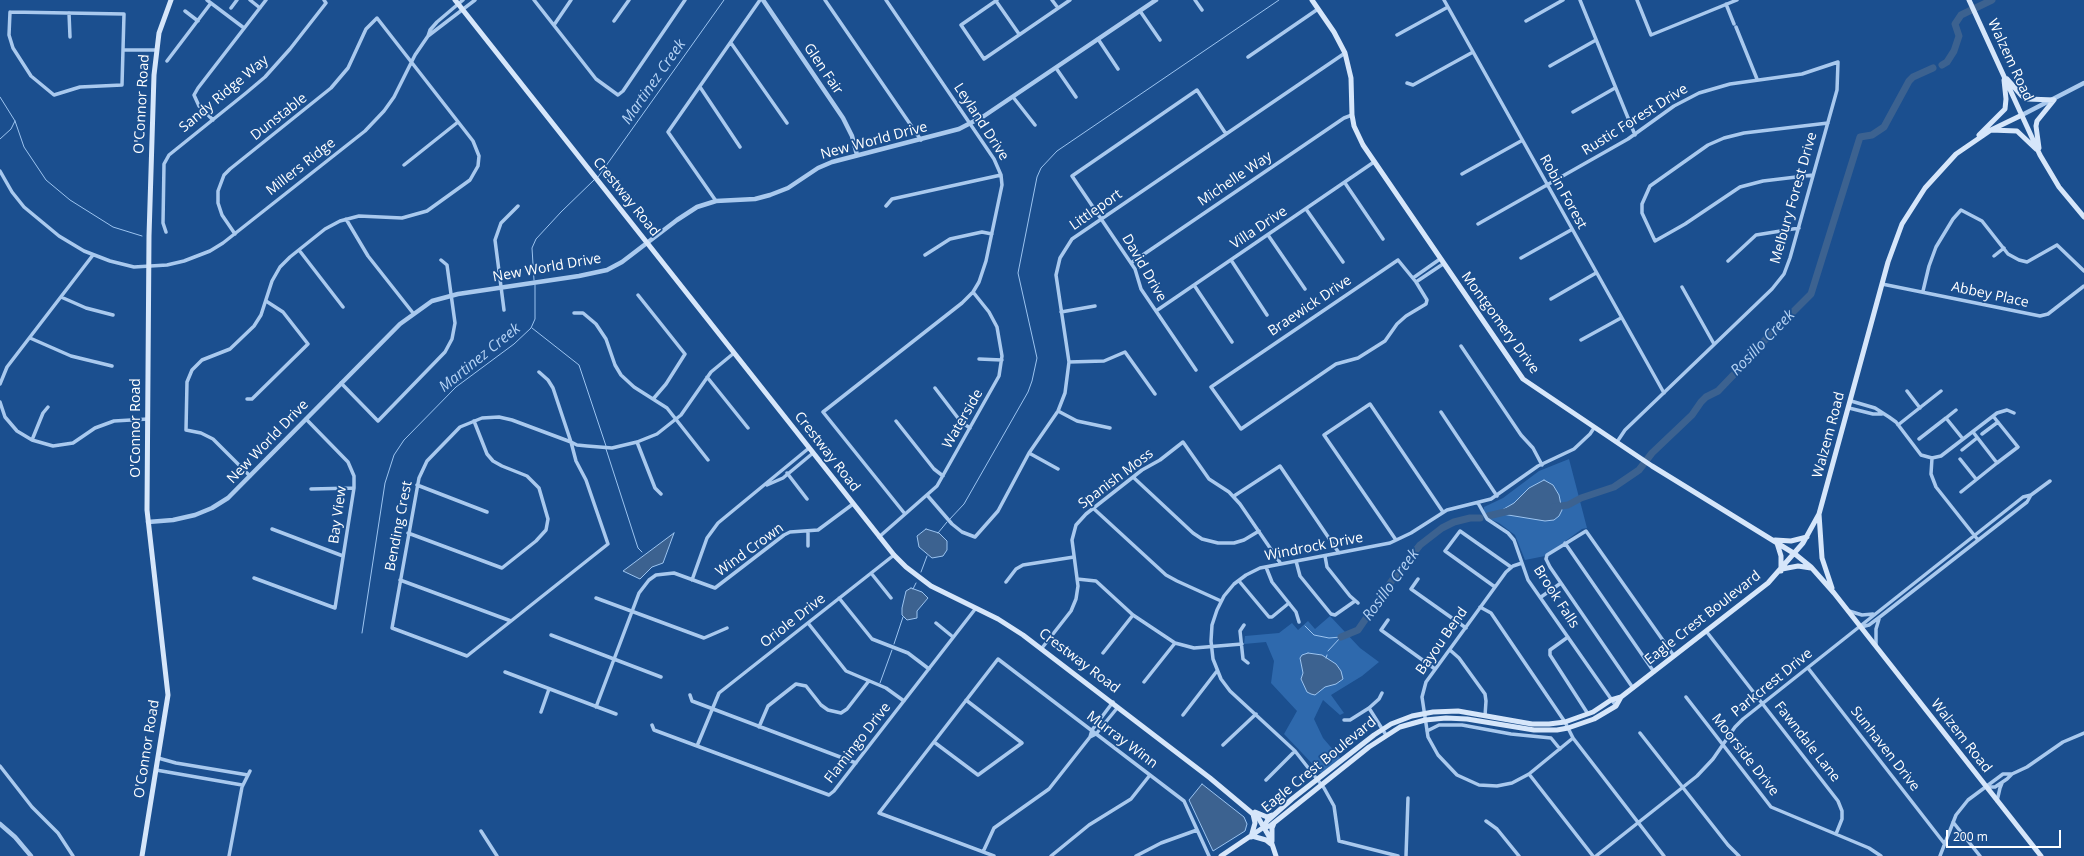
<!DOCTYPE html>
<html>
<head>
<meta charset="utf-8">
<style>
  body { margin:0 }
  #map { position:relative; width:2084px; height:856px; overflow:hidden; background:#1b4f8f; font-family:"Open Sans",sans-serif }
  canvas { display:block }
  .scale { position:absolute; left:1946px; top:830px; width:115px; height:18px; box-sizing:border-box; border:2px solid #fff; border-top:0; padding-left:5px; font-size:12px; line-height:14px; white-space:nowrap; color:#fff; -webkit-text-stroke:3px #1b4f8f; paint-order:stroke }
</style>
</head>
<body>
<div id="map">
<canvas width="2084" height="856"></canvas>
<div class="scale">200 m</div>
</div>
<script>
const context = document.querySelector('canvas').getContext('2d');
context.lineJoin = 'round';
function fillPath(path, color) { context.fillStyle = color; context.fill(path, 'evenodd'); }
const poly = rows => new Path2D(rows.map(r => 'M' + r).join(''));
function strokePath(path, color, width, dash) { context.strokeStyle = color; context.lineWidth = width; context.lineCap = dash ? 'butt' : 'round'; context.setLineDash(dash || []); context.stroke(path); }
function write(font, color, halo, rows, align = 'center') {
  context.font = font + ' "Open Sans",sans-serif'; context.lineWidth = 3.5; context.setLineDash([]); context.textBaseline = 'middle'; context.strokeStyle = halo; context.fillStyle = color; for (const [text, x, y, turn = 0] of rows) {
    context.save(); context.translate(x, y); context.rotate((+turn || 0) * Math.PI / 180); context.textAlign = isNaN(turn) ? turn : align; if (halo) context.strokeText(text, 0, 0); context.fillText(text, 0, 0); context.restore();
  }
}
fillPath(poly([
  [1569,459,1587,528,1582,529,1545,556,1525,560,1515,535,1499,523,1490,519,1484,512,1484,507,1503,498,1539,471],
  [1330,616,1360,648,1379,662,1362,676,1331,695,1344,713,1340,715,1323,700,1314,719,1323,738,1341,759,1321,773,1284,734,1297,711,1271,683,1274,661,1266,642,1244,644,1245,636,1279,633,1292,623,1298,630,1308,621,1315,629]
]), '#2e69ad');
const water = poly([
  [1544,480,1553,485,1559,495,1562,510,1559,516,1554,520,1545,521,1502,514,1502,510,1514,503,1529,488,1544,480],
  [926,529,939,533,947,541,947,550,943,556,932,558,919,547,917,536,926,529],
  [674,533,663,563,652,567,640,579,623,571,674,533],
  [911,588,922,592,928,598,917,611,917,618,907,620,902,615,902,608,906,591,911,588],
  [1308,653,1322,655,1336,664,1341,671,1343,679,1336,684,1325,687,1315,695,1311,694,1307,692,1301,679,1303,673,1300,658,1302,655,1308,653],
  [1202,784,1244,817,1247,824,1245,831,1213,851,1189,800,1202,784]
]);
fillPath(water, '#3c6290');
strokePath(water, '#9cc4f0', 1);
strokePath(poly([
  [0,97,15,121,24,147,46,180,70,200,113,227,142,236],
  [0,139,11,129,15,121],
  [598,177,724,0],
  [534,280,532,248,536,239,561,212,594,180],
  [532,328,579,365,606,446],
  [606,449,638,548,642,552],
  [949,520,964,504,1028,392,1032,381,1037,358,1035,349,1018,273,1037,177,1041,168,1057,151,1279,0],
  [938,533,947,522],
  [921,572,927,556],
  [913,589,916,583],
  [1305,626,1314,635,1329,638,1341,637],
  [362,633,385,483,394,455,404,440,456,387,514,344,531,328,535,319,535,285],
  [894,644,903,617],
  [1328,651,1340,638],
  [1326,658,1327,655],
  [880,683,892,650]
]), '#9cc4f0', 1);
strokePath(poly([
  [1942,65,1947,62,1954,51,1959,36,1955,24,1961,15,1992,0],
  [1554,507,1568,505,1581,498,1614,487,1639,470,1652,453,1692,415,1701,402,1706,397,1718,391,1740,368,1751,354,1811,294,1860,137,1872,135,1884,127,1909,81,1913,77,1933,68],
  [1488,516,1509,511],
  [1341,637,1358,630,1393,579,1420,545,1442,528,1454,522,1470,518,1480,518]
]), '#3c6290', 7);
strokePath(poly([
  [207,0,244,28],
  [250,0,260,8],
  [463,0,437,22,430,30,428,36,475,0],
  [534,0,596,79,618,95,623,91,685,0],
  [825,0,921,140],
  [886,0,994,159,1001,175,1002,185,986,261,979,282,973,292,962,303,823,412,905,514],
  [997,0,961,25,984,59,1070,0],
  [1052,0,1058,8],
  [1195,0,1202,10],
  [1444,0,1664,393],
  [1580,0,1635,135],
  [1637,0,1651,35,1737,0],
  [996,1,1019,34],
  [1726,4,1734,24],
  [231,8,237,0],
  [185,11,198,21],
  [1140,11,1160,40],
  [10,12,124,14,122,85,80,87,54,95,31,76,13,48,9,35,10,12],
  [69,13,70,37],
  [614,21,629,0],
  [1526,21,1563,0],
  [554,25,571,0],
  [1736,27,1757,79],
  [1397,35,1448,7],
  [1098,39,1118,69],
  [731,43,787,123],
  [123,50,156,50],
  [1248,57,1318,9],
  [167,61,211,3],
  [1550,66,1596,40],
  [1056,68,1076,97],
  [1407,83,1413,85,1473,52],
  [700,87,740,147],
  [1013,97,1035,125],
  [1573,112,1615,88],
  [213,120,199,106,194,95,198,88,266,0],
  [404,165,458,122],
  [0,171,12,192,24,207,59,236,84,251,110,261,134,267,167,265,184,261,210,251,223,243,365,131,384,111,394,97,415,55,428,36],
  [1462,174,1521,141],
  [1813,175,1763,181,1740,187,1685,224,1655,241,1642,213,1642,204,1650,186,1708,145,1724,138,1744,133,1828,123],
  [1345,183,1383,239],
  [716,201,668,132,760,0],
  [886,206,892,199,1001,175],
  [1306,209,1343,262],
  [346,219,368,256,413,313],
  [1478,224,1628,139,1674,106,1699,93,1730,84,1802,74,1838,62,1837,90,1790,258,1784,274,1772,289,1625,430,1617,442],
  [166,232,163,223,164,164,169,155,246,93,265,77,290,49,326,3,324,0],
  [235,234,222,215,218,203,218,191,224,175,230,169,331,88,348,68,366,29,377,18,473,141,479,156,478,166,470,180,427,211,402,218,359,216,340,221,325,229,290,257,280,267,272,281,261,315,254,326,230,349,202,360,192,370,187,382,186,430,201,433,213,439,250,476],
  [1268,235,1305,289],
  [2057,245,2084,271],
  [299,250,343,307],
  [925,255,950,239,982,232,992,234],
  [1994,256,2004,248],
  [1521,258,1571,230],
  [1231,260,1267,315],
  [1398,260,1416,282,1427,300,1426,304,1406,316,1397,324,1385,341,1358,358,1336,364,1241,429,1211,387,1398,260],
  [1728,261,1756,235,1799,228],
  [1131,263,1344,118,1352,115],
  [1413,278,1440,259],
  [1416,282,1443,264],
  [1882,284,2040,316,2048,314,2084,286],
  [1194,285,1232,342],
  [1682,287,1714,344],
  [1923,291,1929,266,1936,247,1953,219,1961,210,1982,221,2008,254,2019,260,2027,262,2057,245],
  [638,295,685,354,666,384,654,398],
  [61,297,86,308,113,315],
  [1551,299,1596,273],
  [504,310,495,240,501,223,518,206],
  [1156,311,1374,162],
  [1061,312,1095,306],
  [574,313,583,313,596,324,606,339,615,365,621,375,634,387,667,408,708,460],
  [30,338,71,356,112,366],
  [1581,340,1621,318],
  [1461,346,1521,435,1533,448,1542,465],
  [979,359,1002,360],
  [1069,362,1104,361,1125,352,1155,394],
  [1196,370,1141,289,1135,269,1072,176,1197,90,1226,134],
  [539,372,548,380,553,388,571,442,576,461,586,480,608,544,467,656,392,628,419,478,427,461,460,427,482,418,499,417,512,420,571,442,577,445,587,446,612,448,637,442,657,434,681,415,711,372,734,353],
  [707,377,748,428],
  [341,383,378,421,445,352,452,339,455,323,447,265,441,260],
  [0,384,7,367,93,255],
  [935,388,961,422,970,428],
  [1907,391,1920,408],
  [247,399,252,399,308,344,283,312,266,301],
  [1851,401,1875,408,1889,417,1896,422,1921,455,1932,458,1941,456,1997,413,2007,410,2014,413],
  [0,402,5,417,17,431,32,440,53,446,73,443,95,428,114,421,148,419],
  [1849,408,1873,414,1882,414],
  [1058,411,1077,421,1110,428],
  [1441,412,1497,496],
  [1993,416,2018,447,1997,463],
  [1946,418,1956,410],
  [896,421,934,469,943,476],
  [1898,425,1941,391],
  [1982,434,1998,422],
  [1919,439,1946,418,1963,439],
  [32,440,43,413,48,407],
  [637,442,655,488,661,494],
  [1962,450,1977,438],
  [1029,453,1058,469],
  [1932,458,1931,474,1936,487,1978,540],
  [1960,459,1976,479],
  [787,473,807,499],
  [1133,477,1193,533,1202,539,1218,543,1234,543,1244,540,1259,531],
  [417,485,487,512],
  [767,485,783,478,813,453],
  [311,489,354,488],
  [1961,492,1997,463,1973,432],
  [927,495,952,524,962,532,975,537,998,511,1029,453,1058,411,1065,393,1069,362,1056,275,1060,258,1072,239,1345,53],
  [1234,496,1280,466,1339,553],
  [1478,503,1487,519,1508,533,1514,540,1528,580,1616,706],
  [1093,508,1166,575,1177,581,1221,601],
  [272,529,343,556],
  [808,532,808,546],
  [408,533,502,568,536,541,546,530,548,519,539,488,527,476,502,466,493,461,487,454,474,421],
  [879,537,937,486,999,376,1002,356,997,327,989,312,973,292],
  [1396,540,1324,435,1370,404,1443,512],
  [1565,543,1654,672],
  [1325,556,1327,567,1350,596,1358,603],
  [1296,561,1300,576,1331,614,1335,615,1355,601],
  [1522,563,1513,566,1506,572,1426,682,1422,697,1428,737,1438,755,1457,775,1479,785,1497,786,1512,783,1529,774,1573,738],
  [1266,567,1272,582,1296,612,1299,622],
  [871,573,891,598],
  [254,578,335,608,354,488,354,476,348,462,306,419],
  [1077,579,1096,581,1133,615,1175,643,1194,648,1242,644],
  [1418,579,1411,589,1466,628],
  [400,580,511,621],
  [692,580,707,538,718,523,809,448],
  [1239,581,1269,617,1272,617,1289,603],
  [1006,582,1016,569,1023,565,1074,557],
  [1495,587,1445,551,1460,531,1511,567],
  [1541,597,1561,583],
  [596,598,704,638,727,628],
  [839,598,872,639,908,653,929,669],
  [1480,607,1491,613,1565,722,1573,738,1664,856],
  [1849,611,1862,615,1873,614],
  [1388,620,1381,630,1435,669],
  [808,623,846,671,886,688,904,701],
  [936,623,953,637],
  [1244,625,1240,631,1243,659,1248,663],
  [1861,627,1869,625,1881,616,2027,502,2031,495,2050,481],
  [1706,631,1838,801,1842,811,1842,819,1836,834],
  [551,635,661,677],
  [1568,637,1550,650,1550,655,1588,714],
  [1876,646,1876,629,1879,619],
  [1042,648,1071,611,1076,599,1078,586,1072,540,1076,525,1086,514,1142,470,1160,460,1183,442,1209,479,1229,492,1240,504,1281,564],
  [1450,650,1459,658,1485,694,1486,701,1485,716],
  [1103,653,1133,615],
  [1808,668,1944,843],
  [505,672,616,714],
  [1144,682,1175,643],
  [1633,688,1550,567,1546,559,1547,555,1586,531,1674,656],
  [690,695,692,701,856,763],
  [1686,697,1771,807,1869,848,1881,856],
  [596,707,639,593,649,580,656,575,674,573,715,588,784,535,790,532,818,530,853,504],
  [1369,708,1386,735],
  [541,712,549,689],
  [1183,715,1217,671],
  [1344,720,1350,720,1369,708,1379,699,1382,693],
  [652,725,654,730,829,795,834,791,976,608],
  [759,727,768,706,796,684,806,686,821,705,828,710,841,713,847,709,868,682],
  [1427,731,1439,725,1462,725,1511,734,1551,738,1560,749],
  [1640,733,1728,845,1739,856],
  [1090,737,1092,730,1113,702],
  [934,742,978,775,1022,743,966,700],
  [1223,745,1256,714],
  [697,746,719,693,894,555],
  [158,758,176,763,248,775],
  [0,766,32,807,58,833,73,856],
  [156,770,242,785],
  [1529,774,1593,856],
  [1266,780,1295,751],
  [1986,787,1995,787,2007,779,2012,774],
  [1997,801,2000,788,2002,783],
  [1486,821,1497,829,1519,856],
  [1953,822,1980,856],
  [481,831,497,856],
  [983,852,994,828,1049,789,1090,737,1096,734,1118,707],
  [229,856,242,787,250,771],
  [994,856,879,813,998,659,1184,801,1209,856],
  [1051,856,1089,825,1131,799,1150,775],
  [1136,856,1161,843,1197,830],
  [1398,856,1339,841,1334,806,1324,788,1295,751,1230,691,1221,679,1213,659,1211,641,1212,625,1217,610,1224,596,1234,584,1246,575,1260,568,1390,543,1411,533,1447,510,1491,499,1538,466,1574,449,1590,434,1594,428],
  [1406,856,1408,798],
  [1596,856,1697,776,1713,759,1735,727,1743,719,2023,497,2031,495],
  [1940,856,1956,815,1968,800,1999,777,2003,774,2012,774,2027,767,2063,742,2084,733]
]), '#a9c9ee', 3.5);
strokePath(poly([
  [763,0,843,118,852,136,857,155],
  [2022,115,2084,83],
  [148,522,173,520,195,515,212,508,228,498,400,324,432,301,458,294,579,276,607,270,622,262,677,220,697,207,716,201,755,199,770,195,788,188,818,168,832,162,959,129,984,116,1156,0],
  [0,824,15,837,31,856]
]), '#a9c9ee', 4.5);
strokePath(poly([
  [455,0,894,555,906,567,931,586,998,619,1023,635,1210,778,1259,819,1270,838,1276,856],
  [1312,0,1334,32,1345,53,1351,78,1352,115,1354,126,1363,145,1523,379,1652,466,1795,554,1811,567,1834,593,2041,856],
  [1969,0,2040,155,2059,187,2084,217],
  [2007,79,2022,96,2028,99,2054,100],
  [1991,130,2017,131,2036,149],
  [1979,135,2005,109,2006,99,2004,80],
  [2039,148,2036,126,2037,121,2054,100],
  [1819,514,1822,558,1832,588],
  [1775,540,1791,541,1807,537],
  [1777,543,1781,556,1781,571],
  [1782,569,1798,566,1811,568],
  [1255,812,1267,817,1272,815],
  [1264,827,1267,821,1292,799,1374,735,1391,724,1412,716,1433,712,1458,711,1532,724,1549,724,1565,722,1593,712,1611,700,1621,697,1768,583,1803,543,1819,514,1888,262,1902,224,1925,188,1956,154,1991,130,2022,115],
  [1252,836,1266,840,1271,844],
  [1251,837,1255,823,1253,814],
  [1272,841,1272,828,1274,823],
  [142,856,168,695,147,510,149,236,154,75,159,33,171,0],
  [1221,856,1264,827,1270,826,1369,747,1400,727,1425,720,1446,718,1467,719,1534,730,1557,730,1568,728,1594,719,1616,706,1621,697]
]), '#d6e6fa', 5);
write('14px', '#fff', '#1b4f8f', [
  ["Walzem Road",2010,60,65],
  ["Glen Fair",823,69,56],
  ["Sandy Ridge Way",224,94,-40],
  ["O'Connor Road",142,104,-87],
  ["Dunstable",279,117,-38],
  ["Rustic Forest Drive",1635,120,-32],
  ["Leyland Drive",981,122,57],
  ["New World Drive",874,141,-15],
  ["Millers Ridge",301,167,-38],
  ["Michelle Way",1235,179,-34],
  ["Robin Forest",1563,192,61],
  ["Crestway Road",626,197,51],
  ["Melbury Forest Drive",1794,198,-74],
  ["Littleport",1096,210,-35],
  ["Villa Drive",1259,228,-34],
  ["New World Drive",547,268,-10],
  ["David Drive",1144,268,60],
  ["Abbey Place",1990,295,12],
  ["Braewick Drive",1310,306,-34],
  ["Montgomery Drive",1500,323,54],
  ["Waterside",963,419,-60],
  ["O'Connor Road",136,428,-90],
  ["Walzem Road",1829,435,-75],
  ["New World Drive",268,442,-46],
  ["Crestway Road",827,452,52],
  ["Spanish Moss",1116,479,-37],
  ["Bay View",338,515,-82],
  ["Bending Crest",399,526,-79],
  ["Windrock Drive",1314,547,-11],
  ["Wind Crown",750,550,-36],
  ["Brook Falls",1556,597,57],
  ["Eagle Crest Boulevard",1703,618,-38],
  ["Oriole Drive",793,621,-38],
  ["Bayou Bend",1442,641,-55],
  ["Crestway Road",1079,661,37],
  ["Parkcrest Drive",1772,683,-39],
  ["Walzem Road",1961,736,52],
  ["Murray Winn",1122,740,37],
  ["Fawndale Lane",1807,742,52],
  ["Flamingo Drive",858,743,-52],
  ["O'Connor Road",147,749,-81],
  ["Sunhaven Drive",1885,749,52],
  ["Moorside Drive",1745,755,52],
  ["Eagle Crest Boulevard",1319,765,-39]
]);
write('italic 15px', '#b5d3f5', '#1b4f8f', [
  ["Martinez Creek",654,82,-55],
  ["Rosillo Creek",1763,343,-46],
  ["Martinez Creek",480,358,-39],
  ["Rosillo Creek",1391,585,-54]
]);
</script>
</body>
</html>
